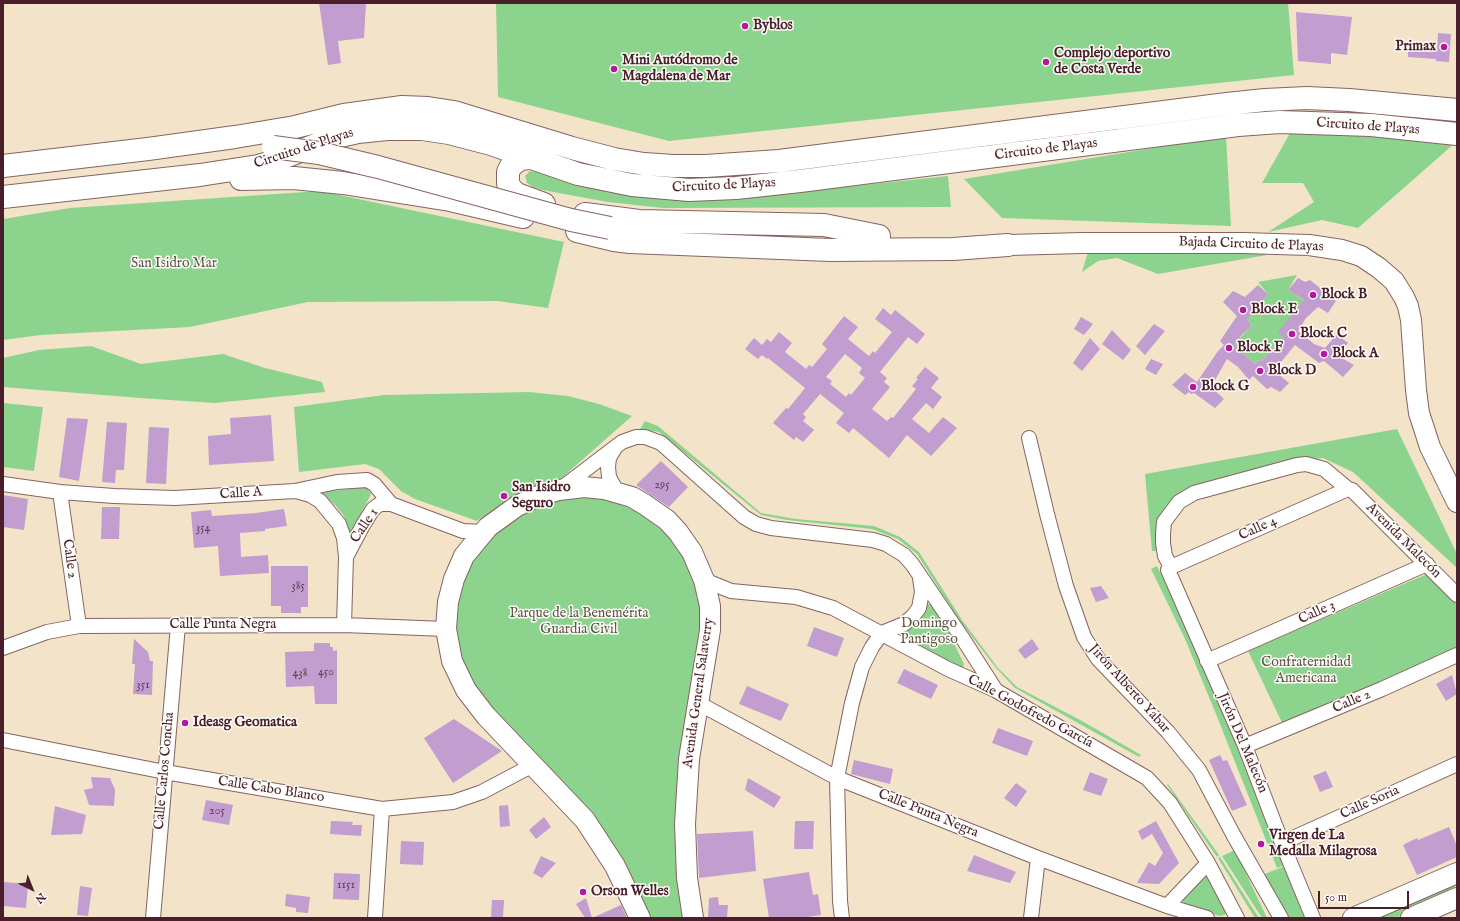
<!DOCTYPE html>
<html>
<head>
<meta charset="utf-8">
<style>
  body { margin:0 }
  #map { position:relative; width:1460px; height:921px; overflow:hidden; background:#f3e4c9; font-family:"IM FELL English",serif }
  canvas { display:block }
  .frame { position:absolute; inset:0; border:4px solid #4a1f2b; pointer-events:none }
  .north { position:absolute; left:12px; top:869px; width:40px; height:40px; -webkit-text-stroke:3px #fdfcf7; paint-order:stroke; rotate:137deg; font-size:11px; font-weight:700; line-height:16px; text-align:center; color:#4a1f2b }
  .north::after { content:''; display:block; margin:auto; width:14px; height:18px; background:#4a1f2b; clip-path:polygon(50% 0,100% 100%,50% 72%,0 100%) }
  .scale { position:absolute; left:1318px; top:891px; width:91px; height:18px; box-sizing:border-box; border:2px solid #4a1f2b; border-top:0; padding-left:5px; font-size:12px; line-height:14px; white-space:nowrap; color:#4a1f2b; -webkit-text-stroke:3px #fdfcf7; paint-order:stroke }
</style>
</head>
<body>
<div id="map">
<canvas width="1460" height="921"></canvas>
<div class="frame"></div>
<div class="north">N</div>
<div class="scale">50 m</div>
</div>
<script>
const context = document.querySelector('canvas').getContext('2d');
context.lineJoin = 'round';
function fillPath(path, color) { context.fillStyle = color; context.fill(path, 'evenodd'); }
const poly = rows => new Path2D(rows.map(r => 'M' + r).join(''));
function strokePath(path, color, width, dash) { context.strokeStyle = color; context.lineWidth = width; context.lineCap = dash ? 'butt' : 'round'; context.setLineDash(dash || []); context.stroke(path); }
function write(font, color, halo, rows, align = 'center') {
  context.font = font + ' "IM FELL English",serif'; context.lineWidth = 3; context.setLineDash([]); context.textBaseline = 'middle'; context.strokeStyle = halo; context.fillStyle = color; for (const [text, x, y, turn = 0] of rows) {
    context.save(); context.translate(x, y); context.rotate((+turn || 0) * Math.PI / 180); context.textAlign = isNaN(turn) ? turn : align; if (halo) context.strokeText(text, 0, 0); context.fillText(text, 0, 0); context.restore();
  }
}
fillPath(poly([
  [496,3,1288,3,1294,75,669,141,498,97],
  [1290,133,1375,136,1455,143,1358,228,1322,220,1268,232,1314,202,1303,183,1262,183],
  [1226,136,1231,226,1002,218,964,179],
  [530,171,542,172,593,187,660,199,732,199,948,176,951,207,663,208,608,202,542,190,533,187,527,183,525,176],
  [320,191,564,242,548,308,497,301,308,302,190,327,41,335,3,340,3,219,70,208],
  [1268,250,1267,255,1158,274,1117,258,1098,261,1082,272,1088,252],
  [1297,275,1288,290,1305,301,1283,337,1262,361,1259,360,1255,364,1234,345,1252,325,1247,320,1268,294,1258,282],
  [91,346,141,364,223,354,265,368,322,382,325,392,215,403,140,398,3,387,3,358,39,350],
  [529,392,568,396,599,404,632,416,556,483,509,498,491,512,477,521,415,499,401,491,379,469,365,464,299,472,294,407,384,395],
  [3,403,43,407,34,471,3,467],
  [645,421,658,426,761,513,796,519,874,526,900,537,919,552,962,620,998,668,1017,687,1082,721,1141,755,1139,757,1015,688,997,669,959,620,917,554,898,539,872,529,787,520,761,515,659,432,640,429],
  [1397,429,1457,554,1457,568,1353,472,1323,458,1295,462,1186,489,1160,523,1160,551,1152,551,1145,474],
  [366,487,371,494,350,536,344,516,337,507,323,494,324,492],
  [592,496,614,502,634,510,658,527,667,535,679,548,693,571,704,614,678,790,676,841,677,864,686,918,648,918,486,703,467,675,459,657,453,627,461,585,472,560,497,529,532,505,561,498],
  [1157,566,1191,635,1287,864,1277,868,1216,714,1185,639,1151,569],
  [1427,574,1457,603,1457,648,1284,727,1248,651],
  [928,604,935,604,964,664,963,668,960,669,902,637,904,630,921,617],
  [1168,784,1219,855,1217,857,1167,785],
  [1235,850,1267,918,1262,918,1222,856],
  [1220,857,1259,918,1255,918,1218,858],
  [1285,866,1308,918,1280,918,1257,877],
  [1205,875,1209,876,1227,908,1225,915,1220,916,1187,907,1183,902,1183,898],
  [1453,882,1456,891,1396,918,1366,918]
]), '#8cd38d');
fillPath(poly([
  [319,3,366,3,364,38,338,41,341,63,328,65],
  [1296,12,1352,17,1347,55,1331,53,1331,64,1298,61],
  [1438,33,1451,34,1449,62,1436,61,1436,59,1408,57,1408,48,1437,50],
  [1298,278,1305,282,1310,280,1336,301,1328,313,1318,307,1306,318,1298,331,1314,344,1325,348,1337,334,1348,343,1338,356,1354,365,1343,377,1324,361,1319,363,1295,345,1277,367,1278,370,1277,373,1289,383,1280,392,1271,387,1267,389,1253,376,1249,380,1238,367,1227,359,1211,387,1224,399,1215,408,1194,393,1191,394,1189,392,1185,395,1172,385,1185,373,1197,382,1218,351,1224,345,1220,341,1237,316,1223,302,1233,291,1245,297,1258,285,1268,294,1247,320,1252,325,1242,335,1234,345,1255,364,1259,360,1262,361,1283,337,1278,332,1304,300,1288,290],
  [883,308,891,315,895,310,925,334,917,344,908,337,880,372,887,378,884,382,890,387,872,409,887,421,891,417,893,418,916,389,912,386,918,379,916,378,925,367,939,378,931,388,942,397,933,409,926,403,912,419,929,433,943,417,957,428,931,456,907,435,889,458,853,428,849,433,836,423,844,413,820,394,803,414,806,417,803,421,814,430,803,442,796,437,794,440,773,423,786,408,788,409,805,388,768,358,767,359,762,355,758,359,745,349,754,338,762,345,767,339,771,342,779,332,792,343,785,352,806,369,809,365,812,367,827,349,822,344,844,316,858,327,848,339,869,356,873,351,875,353,892,332,875,319],
  [845,354,862,368,859,373,865,378,851,395,849,393,846,397,830,384,832,381,826,377],
  [1081,317,1093,324,1084,335,1074,329],
  [1154,324,1165,331,1145,355,1136,346],
  [1112,330,1131,350,1123,360,1102,344],
  [1090,338,1100,349,1082,371,1073,363],
  [1151,359,1163,364,1156,375,1145,369],
  [271,415,274,461,209,465,208,436,231,434,230,418],
  [67,418,88,419,79,481,59,477],
  [107,422,127,423,124,470,116,470,115,483,102,482],
  [149,427,169,428,166,484,146,483],
  [661,461,688,487,669,507,636,485],
  [3,495,28,499,24,530,3,527],
  [102,507,120,507,119,539,101,539],
  [284,509,287,526,265,529,265,531,240,533,241,557,268,555,269,573,220,576,218,546,194,548,191,512,211,510,212,516,256,513],
  [271,566,308,566,308,607,301,607,301,613,281,613,281,606,271,606],
  [1101,586,1109,598,1096,602,1090,588],
  [814,627,844,638,837,657,807,646],
  [134,639,148,652,150,661,153,661,152,695,133,694,135,664,132,664],
  [1032,639,1039,649,1025,659,1018,650],
  [314,643,330,643,330,647,333,647,333,651,337,650,337,704,315,704,314,686,286,687,285,652,314,651],
  [904,669,938,685,931,699,897,683],
  [1452,675,1457,694,1446,701,1436,684],
  [747,686,789,704,781,721,739,704],
  [454,719,502,751,453,783,424,738],
  [998,728,1033,741,1027,756,992,743],
  [1220,755,1223,761,1227,760,1247,805,1232,811,1209,760],
  [854,760,893,769,890,784,851,774],
  [1326,771,1333,787,1320,792,1313,776],
  [1090,772,1108,779,1101,796,1083,790],
  [91,777,110,778,115,790,114,806,89,805,84,790,93,788],
  [748,778,781,797,774,808,745,790],
  [1016,783,1027,791,1016,807,1004,798],
  [206,800,233,805,229,825,202,820],
  [508,805,510,826,500,827,499,806],
  [55,806,86,815,82,834,51,835],
  [544,817,551,827,536,839,529,830],
  [331,821,353,822,352,825,362,825,361,836,330,834],
  [795,821,814,821,813,849,794,849],
  [1156,821,1179,863,1159,884,1137,883,1149,862,1155,866,1163,853,1152,834,1142,840,1138,831],
  [1449,827,1457,846,1457,857,1417,875,1403,845,1417,838,1418,840],
  [753,831,756,871,699,878,697,834],
  [401,841,424,842,423,865,400,864],
  [974,855,1016,872,1010,883,967,871],
  [541,856,556,863,542,878,533,873],
  [809,872,813,895,818,894,821,915,801,918,769,918,763,879],
  [334,873,360,874,359,900,333,899],
  [3,882,28,884,26,908,3,906],
  [80,886,92,888,88,916,77,915],
  [286,894,310,897,308,913,296,912,296,908,285,906],
  [718,897,719,905,728,905,727,918,708,918,709,898],
  [586,898,592,918,585,918,576,904],
  [492,900,504,900,503,918,491,917],
  [621,905,627,918,592,918]
]), '#c19dd0');
const street = poly([
  [1029,438,1047,514,1066,586,1084,637,1098,659,1168,732,1199,770,1234,836,1281,918],
  [615,448,609,458,608,467,609,477,617,492],
  [3,484,60,492,114,496,175,498,295,491,337,482,367,480,374,484,391,504,463,531,484,532],
  [559,490,622,442,636,437,645,437,661,443,744,517,756,524,771,528,873,540,886,544,904,555,912,564,963,639,995,689],
  [296,491,310,495,320,501,339,524,344,538,346,557,344,625],
  [60,492,79,626],
  [346,557,363,525,373,509,380,504,391,504],
  [1171,567,1165,556,1163,543,1163,534,1164,522,1179,502,1194,493,1297,465,1306,464,1324,469,1348,489,1352,490,1457,595],
  [704,580,731,591,796,597,833,608,948,669,995,690,1147,778,1170,803,1208,863,1237,918],
  [3,648,47,632,79,626,344,625,446,629],
  [1207,661,1427,564],
  [698,703,837,778,1038,858,1167,906,1207,918],
  [3,740,165,772,382,809,453,802,482,792,533,765],
  [1245,746,1382,689,1457,655],
  [1282,843,1457,764],
  [1167,906,1208,863],
  [153,918,178,625],
  [375,918,382,809],
  [842,918,840,901,837,778,852,703,862,667,872,647,882,633,904,624,913,616,919,608,922,592,920,578],
  [1031,918,1038,858],
  [1313,918,1282,843,1245,746,1168,570,1171,567,1348,489]
]);
const secondary = poly([
  [1008,245,1082,243,1243,243,1309,245,1342,250,1361,256,1379,268,1394,281,1404,297,1408,306,1411,320,1416,390,1419,413,1430,447,1457,502],
  [640,918,615,866,585,820,486,716,466,690,452,661,446,629,448,602,454,579,464,556,488,527,517,506,538,496,559,490,584,487,604,489,632,497,644,504,667,520,678,532,692,552,704,580,710,606,710,630,689,759,685,824,687,878,693,918],
  [1353,918,1457,873],
  [1411,918,1457,898]
]);
const highway = poly([
  [530,158,520,159,511,166,508,172,508,183,511,189,517,194,544,204],
  [3,166,148,149,235,137,295,127,344,115,402,107,428,108,454,112,572,148,614,159,644,164,673,166,706,166,779,161,1227,104,1265,100,1307,98,1349,100,1457,110],
  [241,179,294,178,343,183,450,200,523,217],
  [3,197,200,175,258,166,272,162,336,137,358,132,387,129,422,129,449,133,491,144,578,174,632,185,689,190,736,188,800,181,1238,125,1280,122,1371,125,1457,134],
  [585,214,639,221,824,225,879,236],
  [577,231,614,240,630,242,830,250,953,249,1008,245]
]);
strokePath(street, '#856462', 16);
strokePath(secondary, '#856462', 22);
strokePath(highway, '#856462', 24);
strokePath(street, '#fff', 14);
strokePath(secondary, '#fff', 20);
strokePath(highway, '#fff', 22);
const highwayBridge = poly([
  [273,147,319,153,378,167,571,220,610,228]
]);
strokePath(highwayBridge, '#856462', 24, []);
strokePath(highwayBridge, '#fff', 22);
for (const [x, y, r, color] of [
  [745,26,4,"#b5179e"],
  [1444,47,4,"#b5179e"],
  [1046,62,4,"#b5179e"],
  [614,69,4,"#b5179e"],
  [1313,295,4,"#b5179e"],
  [1243,310,4,"#b5179e"],
  [1292,334,4,"#b5179e"],
  [1229,348,4,"#b5179e"],
  [1324,354,4,"#b5179e"],
  [1260,371,4,"#b5179e"],
  [1193,387,4,"#b5179e"],
  [504,496,4,"#b5179e"],
  [185,723,4,"#b5179e"],
  [1261,844,4,"#b5179e"],
  [583,892,4,"#b5179e"]
]) { const dot = new Path2D(); dot.arc(x, y, r, 0, 2 * Math.PI); context.fillStyle = color; context.fill(dot); strokePath(dot, '#fdfcf7', 1.5); }
write('12px', '#683e54', null, [
  ["295",662,486],
  ["354",203,529],
  ["385",298,587],
  ["450",326,673],
  ["438",300,674],
  ["351",143,686],
  ["205",217,812],
  ["1151",346,886]
]);
write('bold 14px', '#4a1f2b', '#fdfcf7', [
  ["Byblos",753,26],
  ["Primax",1436,47,"right"],
  ["Complejo deportivo",1054,54],
  ["de Costa Verde",1054,70],
  ["Mini Autódromo de",622,61],
  ["Magdalena de Mar",622,77],
  ["Block B",1321,295],
  ["Block E",1251,310],
  ["Block C",1300,334],
  ["Block F",1237,348],
  ["Block A",1332,354],
  ["Block D",1268,371],
  ["Block G",1201,387],
  ["San Isidro",512,488],
  ["Seguro",512,504],
  ["Ideasg Geomatica",193,723],
  ["Virgen de La",1269,836],
  ["Medalla Milagrosa",1269,852],
  ["Orson Welles",591,892]
], 'left');
write('14px', '#4a1f2b', '#fdfcf7', [
  ["Circuito de Playas",1368,127,4],
  ["Circuito de Playas",304,149,-18],
  ["Circuito de Playas",1046,150,-7],
  ["Circuito de Playas",724,186,-3],
  ["Bajada Circuito de Playas",1251,245,2],
  ["Calle A",241,494,-4],
  ["Calle 1",365,526,-56],
  ["Calle 4",1258,529,-24],
  ["Avenida Malecón",1403,541,45],
  ["Calle 2",69,559,82],
  ["Calle 3",1317,613,-24],
  ["Calle Punta Negra",223,625],
  ["Jirón Alberto Yabar",1129,689,48],
  ["Avenida General Salaverry",699,693,-82],
  ["Calle 2",1352,702,-23],
  ["Calle Godofredo García",1030,712,28],
  ["Jirón Del Malecón",1242,743,67],
  ["Calle Carlos Concha",165,771,-85],
  ["Calle Cabo Blanco",271,790,9],
  ["Calle Soria",1370,803,-24],
  ["Calle Punta Negra",928,814,22]
]);
write('14px', '#5e5548', '#fdfcf7', [
  ["San Isidro Mar",174,264],
  ["Parque de la Benemérita",579,614],
  ["Guardia Civil",579,630],
  ["Domingo",929,624],
  ["Pantigoso",929,640],
  ["Confraternidad",1306,663],
  ["Americana",1306,679]
]);
</script>
</body>
</html>
